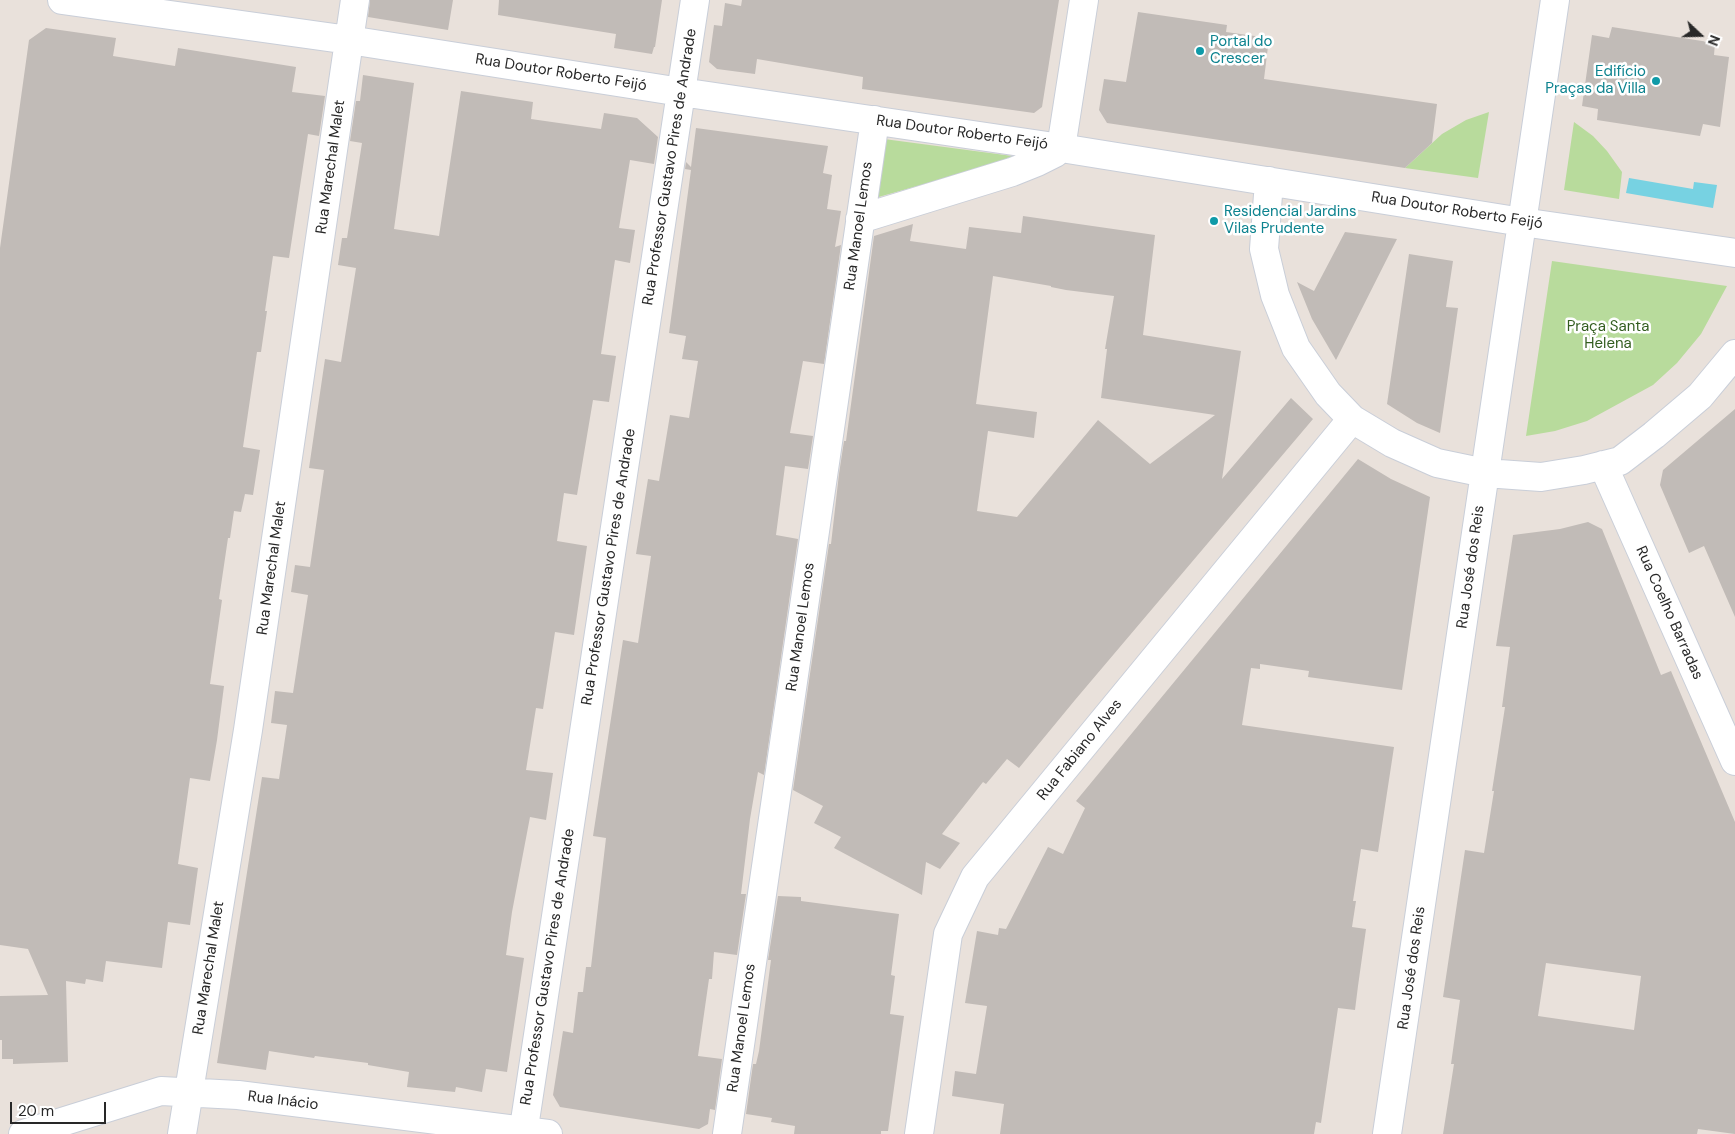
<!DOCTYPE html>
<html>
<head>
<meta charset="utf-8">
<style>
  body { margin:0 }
  #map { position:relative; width:1735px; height:1134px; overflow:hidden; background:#e9e1db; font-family:"DM Sans",sans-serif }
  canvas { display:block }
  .north { position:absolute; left:1675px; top:10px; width:50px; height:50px; -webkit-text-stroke:4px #fff; paint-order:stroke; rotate:111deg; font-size:14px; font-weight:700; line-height:20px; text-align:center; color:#282828 }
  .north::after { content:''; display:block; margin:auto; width:18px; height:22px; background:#282828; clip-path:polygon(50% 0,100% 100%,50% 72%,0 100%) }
  .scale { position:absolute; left:10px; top:1102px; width:96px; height:22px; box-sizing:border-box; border:2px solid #282828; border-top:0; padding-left:6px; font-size:15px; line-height:18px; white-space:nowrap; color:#282828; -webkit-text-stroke:4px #fff; paint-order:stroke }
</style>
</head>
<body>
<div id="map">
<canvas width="1735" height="1134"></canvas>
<div class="north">N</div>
<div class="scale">20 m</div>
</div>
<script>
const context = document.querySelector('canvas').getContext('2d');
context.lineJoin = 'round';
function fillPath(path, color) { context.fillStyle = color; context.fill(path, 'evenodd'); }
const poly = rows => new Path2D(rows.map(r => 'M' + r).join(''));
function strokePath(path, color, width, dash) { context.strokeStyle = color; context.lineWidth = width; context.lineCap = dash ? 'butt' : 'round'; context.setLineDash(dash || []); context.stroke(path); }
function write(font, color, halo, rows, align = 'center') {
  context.font = font + ' "DM Sans",sans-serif'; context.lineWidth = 5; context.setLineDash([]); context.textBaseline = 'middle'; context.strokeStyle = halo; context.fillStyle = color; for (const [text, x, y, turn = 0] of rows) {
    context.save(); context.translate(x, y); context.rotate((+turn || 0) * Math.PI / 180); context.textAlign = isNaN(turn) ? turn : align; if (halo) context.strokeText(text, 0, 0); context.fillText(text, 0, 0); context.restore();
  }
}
fillPath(poly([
  [1489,112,1478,178,1405,168,1442,134,1466,120],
  [1574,122,1593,136,1607,151,1622,172,1619,199,1564,190],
  [884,139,1020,157,875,198],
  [1552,261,1727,286,1701,334,1677,363,1653,385,1587,421,1555,431,1526,436]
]), '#b8db9c');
fillPath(poly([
  [1629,178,1693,189,1694,182,1717,185,1713,208,1626,193]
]), '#77d2e2');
fillPath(poly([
  [370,0,453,0,448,30,368,17],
  [499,0,662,0,655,47,654,47,652,54,614,48,616,34,498,15],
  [742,0,1059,0,1042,107,1034,113,862,89,863,77,757,59,755,74,717,69,709,62,714,25,722,26,725,3,741,6],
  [1138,12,1227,25,1226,32,1269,38,1264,79,1437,104,1432,143,1405,168,1107,123,1099,110,1104,79,1126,82],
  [1612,27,1715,43,1714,55,1729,57,1720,127,1703,124,1700,136,1597,120,1598,109,1582,106,1592,35,1609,38],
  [46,28,116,38,113,56,175,66,178,48,296,67,292,92,325,96,319,136,308,134,289,258,273,256,265,311,267,311,261,352,257,352,243,447,260,450,253,495,245,494,241,512,234,511,230,538,228,538,219,599,222,600,210,684,224,686,217,740,210,781,190,778,178,864,198,868,190,925,168,922,162,968,106,961,103,982,86,979,85,984,66,981,68,1062,13,1064,13,1059,2,1059,2,1040,0,1040,0,996,48,995,28,949,0,945,0,248,29,40],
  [363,75,414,83,394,229,439,236,461,91,533,102,531,119,601,129,604,113,637,118,658,137,654,164,630,160,619,228,635,230,630,263,615,260,601,354,616,356,609,402,593,400,577,495,564,493,557,541,587,546,574,635,555,632,543,709,536,708,526,770,553,773,546,820,530,817,512,912,506,955,524,958,507,1072,486,1069,482,1092,456,1087,455,1092,407,1087,409,1072,368,1065,368,1063,315,1056,314,1058,269,1051,266,1070,217,1063,262,777,279,779,287,725,271,723,275,691,293,693,308,595,291,592,295,565,310,567,324,470,309,468,325,359,341,362,356,268,338,265,342,238,347,238,362,143,350,141,356,101,360,101],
  [696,128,828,146,823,173,832,175,827,209,841,211,835,247,841,245,824,364,803,361,790,433,813,436,808,469,785,466,776,535,798,539,764,775,758,772,750,819,741,894,746,894,737,955,714,952,712,979,709,979,698,1056,722,1059,715,1110,710,1109,708,1124,699,1129,560,1107,553,1095,563,1031,573,1033,578,992,583,992,586,967,591,967,606,838,593,836,623,640,638,643,651,556,636,554,648,479,659,481,670,415,689,418,698,361,682,359,686,336,669,333,691,170,685,169,686,162,691,167],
  [1023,216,1155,235,1143,335,1241,351,1222,479,1291,398,1313,419,1075,700,1019,768,1007,759,986,784,983,782,942,834,960,843,940,869,926,862,922,895,834,848,841,837,814,823,823,806,793,790,829,544,831,544,839,474,844,441,846,441,874,236,913,224,910,241,966,249,969,227,1021,233],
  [993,276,1051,286,1051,287,1066,290,1114,296,1105,349,1107,349,1101,398,1215,415,1150,464,1098,420,1017,517,977,511,988,431,1034,438,1037,412,976,404],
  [1345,232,1397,239,1336,360,1312,319,1297,282,1314,291],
  [1409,254,1453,261,1446,307,1458,308,1440,433,1417,423,1387,404],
  [1735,409,1735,617,1704,546,1689,553,1660,485,1663,470],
  [1358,459,1391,479,1430,497,1402,690,1308,677,1309,671,1260,664,1260,669,1251,668,1242,725,1394,747,1378,852,1361,849,1353,901,1356,901,1352,927,1366,929,1358,986,1355,1010,1338,1008,1321,1123,1316,1122,1314,1134,1000,1134,1004,1104,952,1096,955,1071,976,1074,987,1006,965,1003,977,931,998,935,999,928,1006,929,1048,847,1063,854,1085,808,1076,801],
  [1588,522,1602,529,1661,675,1671,671,1735,822,1735,1134,1698,1129,1697,1134,1443,1134,1454,1064,1451,1064,1460,1000,1443,997,1465,850,1484,853,1494,791,1492,791,1505,707,1502,707,1510,647,1496,646,1513,535,1560,529],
  [1546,963,1641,976,1634,1030,1538,1016],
  [778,896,801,897,801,901,899,914,891,975,895,976,890,1014,904,1016,888,1131,881,1131,881,1134,794,1134,795,1126,771,1122,772,1118,746,1114,753,1064,756,1064,759,1051,771,960,768,960]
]), '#c1bbb7');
const street = poly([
  [62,0,349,40,681,92,1061,148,1522,222],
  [1269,181,1264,249,1275,295,1296,348,1328,394,1352,419,1392,443,1437,463,1485,473,1541,477,1584,470,1620,461,1654,435,1700,396,1735,354],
  [860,219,1012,172,1037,162,1055,153,1061,148,1084,0],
  [1603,465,1735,761],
  [23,1134,161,1091,238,1095,548,1134],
  [182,1134,248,730,355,0],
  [523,1134,695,0],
  [727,1134,875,120],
  [919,1134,948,934,975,877,1352,419],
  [1387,1134,1555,0]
]);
const secondary = poly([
  [1522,222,1735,253]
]);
strokePath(street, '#c9ced8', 30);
strokePath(secondary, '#c9ced8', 30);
strokePath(street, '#fff', 28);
strokePath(secondary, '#fff', 28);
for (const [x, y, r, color] of [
  [1200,51,5,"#0f9aa8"],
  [1656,81,5,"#0f9aa8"],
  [1214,221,5,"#0f9aa8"]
]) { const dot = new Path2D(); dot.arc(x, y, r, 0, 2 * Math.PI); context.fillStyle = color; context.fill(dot); strokePath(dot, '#fff', 2); }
write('15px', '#0d838f', '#fff', [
  ["Portal do",1210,42],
  ["Crescer",1210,59],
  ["Edifício",1646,72,"right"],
  ["Praças da Villa",1646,89,"right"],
  ["Residencial Jardins",1224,212],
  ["Vilas Prudente",1224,229]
], 'left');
write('15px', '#282828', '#fff', [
  ["Rua Doutor Roberto Feijó",561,73,9],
  ["Rua Doutor Roberto Feijó",962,133,8],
  ["Rua Marechal Malet",331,167,-82],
  ["Rua Professor Gustavo Pires de Andrade",670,167,-81],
  ["Rua Doutor Roberto Feijó",1457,211,9],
  ["Rua Manoel Lemos",859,226,-82],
  ["Rua Professor Gustavo Pires de Andrade",609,567,-81],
  ["Rua José dos Reis",1471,567,-82],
  ["Rua Marechal Malet",272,568,-82],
  ["Rua Coelho Barradas",1669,613,66],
  ["Rua Manoel Lemos",801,627,-82],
  ["Rua Fabiano Alves",1080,750,-51],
  ["Rua Professor Gustavo Pires de Andrade",548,967,-81],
  ["Rua Marechal Malet",209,968,-81],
  ["Rua José dos Reis",1412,968,-82],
  ["Rua Manoel Lemos",742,1028,-82],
  ["Rua Inácio",283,1101,7]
]);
write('15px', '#335d20', '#fff', [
  ["Praça Santa",1608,327],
  ["Helena",1608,344]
]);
</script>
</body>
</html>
